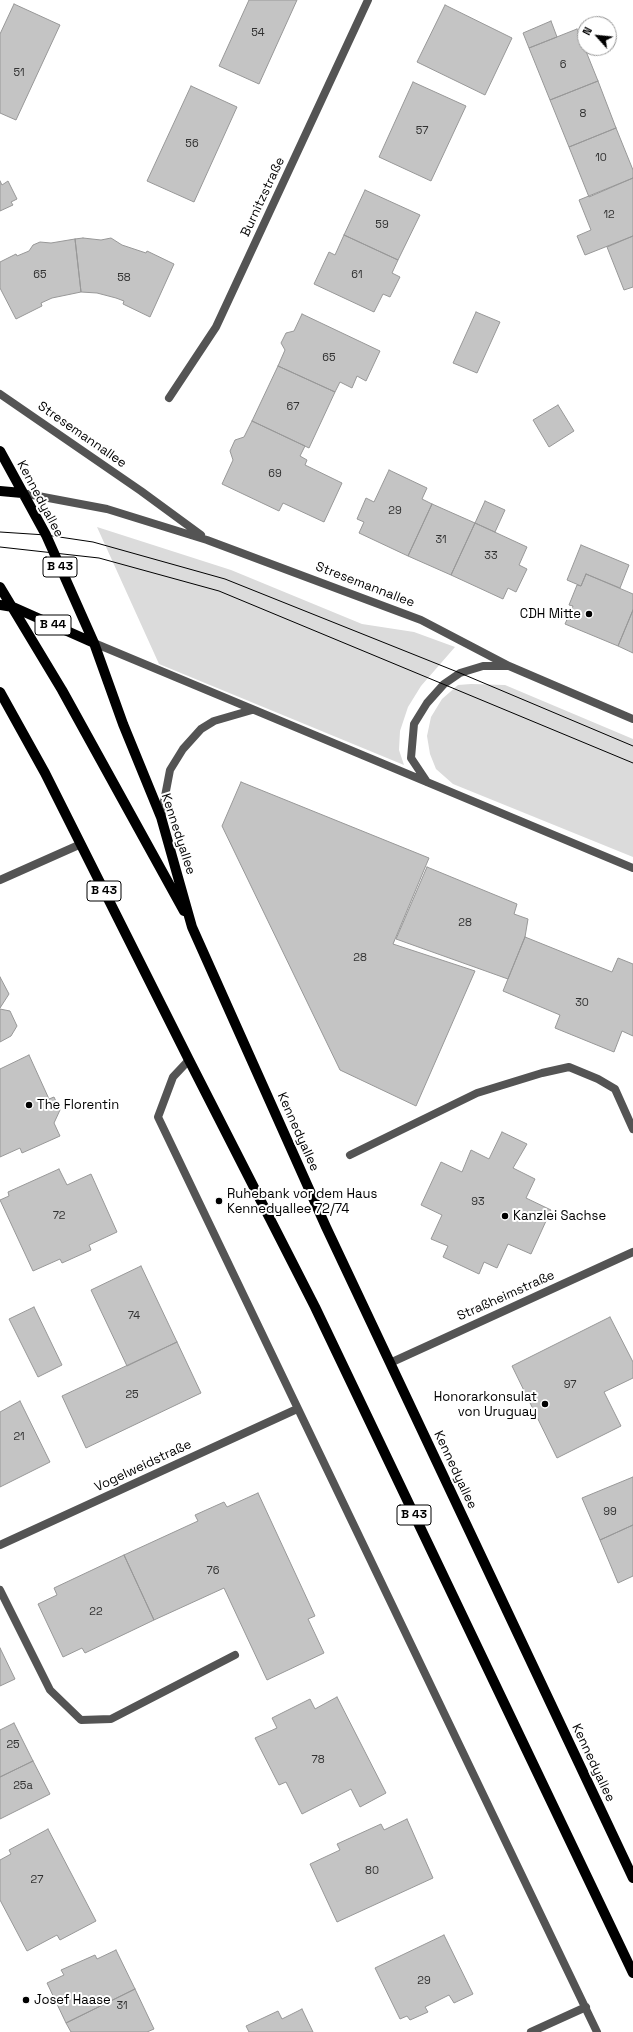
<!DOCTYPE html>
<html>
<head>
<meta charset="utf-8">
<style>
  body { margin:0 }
  #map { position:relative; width:633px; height:2032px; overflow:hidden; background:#fff; font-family:"Space Grotesk",sans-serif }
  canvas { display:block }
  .north { position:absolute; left:577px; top:16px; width:40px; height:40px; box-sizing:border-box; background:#fff; border:1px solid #999; border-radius:50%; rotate:297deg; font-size:11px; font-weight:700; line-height:16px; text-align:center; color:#000 }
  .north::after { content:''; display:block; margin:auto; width:14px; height:18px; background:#000; clip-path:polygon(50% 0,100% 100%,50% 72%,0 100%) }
</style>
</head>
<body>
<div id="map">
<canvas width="633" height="2032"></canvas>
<div class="north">N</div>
</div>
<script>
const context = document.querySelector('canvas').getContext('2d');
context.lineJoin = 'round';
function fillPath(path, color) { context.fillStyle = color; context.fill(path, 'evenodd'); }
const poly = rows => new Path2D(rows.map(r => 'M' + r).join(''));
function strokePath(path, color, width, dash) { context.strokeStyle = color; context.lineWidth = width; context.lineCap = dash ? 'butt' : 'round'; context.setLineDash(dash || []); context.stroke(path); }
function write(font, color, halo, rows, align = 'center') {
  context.font = font + ' "Space Grotesk",sans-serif'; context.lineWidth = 4; context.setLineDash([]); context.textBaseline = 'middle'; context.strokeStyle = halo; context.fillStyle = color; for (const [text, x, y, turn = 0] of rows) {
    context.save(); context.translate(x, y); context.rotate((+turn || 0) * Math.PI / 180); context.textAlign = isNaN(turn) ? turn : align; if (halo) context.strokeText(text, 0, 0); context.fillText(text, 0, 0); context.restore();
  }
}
fillPath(poly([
  [97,527,231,570,362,624,414,632,455,647,421,686,408,707,400,731,399,750,404,765,159,664],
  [471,684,505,685,633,739,633,857,453,784,436,769,430,754,427,736,431,717,442,699,458,685]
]), '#dbdbdb');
const building = poly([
  [249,0,297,0,259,84,219,66,249,0],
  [14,4,60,25,16,120,0,113,0,34,14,4],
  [445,5,512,38,485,95,417,62,445,5],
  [551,21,557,37,529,48,523,33,551,21],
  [577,29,598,81,550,100,529,48,577,29],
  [598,81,616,128,569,147,550,100,598,81],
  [413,82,466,106,431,181,379,157,413,82],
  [191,86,237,107,194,202,147,181,191,86],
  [616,128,633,170,633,178,589,197,569,147,616,128],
  [633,178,633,236,585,255,577,236,591,230,579,200,633,178],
  [0,181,2,185,8,181,17,199,11,202,13,205,0,211,0,181],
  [365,190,420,215,398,260,344,235,365,190],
  [344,235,398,260,392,273,400,277,390,297,383,294,374,312,314,284,329,252,335,255,344,235],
  [633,236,633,287,624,290,607,247,633,236],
  [83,238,101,240,111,238,122,245,146,253,147,251,174,264,150,317,123,304,124,301,116,298,97,293,81,292,75,239,83,238],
  [75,239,81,292,52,298,41,303,42,306,16,319,0,288,0,262,16,254,17,256,29,251,33,245,40,242,51,243,75,239],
  [476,312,500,322,477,373,453,363,476,312],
  [302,314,380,351,366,381,357,376,352,388,340,382,335,392,278,366,285,350,281,343,286,333,294,331,302,314],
  [278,366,335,392,309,448,252,421,278,366],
  [558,405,574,431,549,447,533,420,558,405],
  [252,421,305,446,300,456,307,460,305,465,342,483,324,522,283,503,279,511,222,484,233,460,230,451,235,440,244,437,252,421],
  [389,470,427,488,422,499,432,504,408,556,359,533,364,522,357,519,366,498,374,502,389,470],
  [485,501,505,510,495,532,475,523,485,501],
  [432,504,475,523,451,575,408,556,432,504],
  [475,523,527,547,519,565,527,569,516,592,508,588,503,599,451,575,475,523],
  [581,545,629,565,620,588,586,574,581,586,567,580,581,545],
  [586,574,633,594,633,610,618,646,565,624,573,606,569,605,577,585,581,586,586,574],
  [633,610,633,653,618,646,633,610],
  [241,782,429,858,393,944,475,971,416,1106,340,1070,222,826,241,782],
  [427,867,517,904,514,914,528,919,525,937,508,979,396,939,427,867],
  [525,937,612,972,618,958,633,964,633,1036,622,1031,614,1052,555,1028,560,1015,503,991,525,937],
  [0,977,9,994,0,1008,0,977],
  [0,1009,10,1011,17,1026,11,1036,0,1042,0,1009],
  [29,1055,49,1099,54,1097,60,1110,54,1123,60,1136,22,1153,20,1148,0,1157,0,1069,29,1055],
  [502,1132,527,1144,513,1168,535,1179,526,1198,551,1210,531,1254,508,1244,497,1268,484,1262,479,1274,443,1257,448,1246,431,1239,442,1215,421,1205,441,1162,462,1172,471,1150,489,1159,502,1132],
  [59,1169,67,1185,91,1174,117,1232,89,1245,91,1250,62,1263,60,1259,33,1271,0,1200,9,1196,8,1192,59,1169],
  [141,1266,177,1342,127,1366,91,1290,141,1266],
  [34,1307,62,1365,38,1377,9,1319,34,1307],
  [610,1317,633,1362,633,1378,604,1392,621,1426,557,1458,512,1366,610,1317],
  [177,1342,201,1393,86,1448,62,1396,177,1342],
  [20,1401,50,1462,0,1487,0,1412,20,1401],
  [633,1477,633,1525,600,1540,582,1498,633,1477],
  [258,1493,315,1616,308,1619,324,1653,267,1680,224,1588,154,1620,124,1555,198,1521,195,1515,224,1502,227,1507,258,1493],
  [633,1525,633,1576,618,1583,600,1540,633,1525],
  [124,1555,154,1620,85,1653,82,1648,63,1657,38,1604,57,1595,54,1588,124,1555],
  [0,1648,15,1679,0,1686,0,1648],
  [337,1697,386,1793,360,1807,351,1789,302,1814,286,1782,279,1785,255,1738,277,1728,272,1718,310,1699,315,1709,337,1697],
  [14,1723,33,1761,0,1777,0,1730,14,1723],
  [33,1761,50,1794,0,1819,0,1777,33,1761],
  [407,1819,433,1878,337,1922,310,1864,340,1850,337,1844,381,1824,384,1830,407,1819],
  [48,1829,96,1921,60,1940,57,1935,27,1951,0,1900,0,1860,11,1854,9,1850,48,1829],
  [444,1935,473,1994,454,2003,449,1995,425,2007,428,2012,410,2020,407,2016,400,2019,375,1968,444,1935],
  [116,1950,135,1989,66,2023,47,1983,64,1975,61,1970,95,1955,97,1959,116,1950],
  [135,1989,154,2029,147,2032,71,2032,66,2023,135,1989],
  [302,2009,313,2032,249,2032,246,2026,278,2011,282,2019,302,2009]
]);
fillPath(building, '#c4c4c4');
strokePath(building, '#989898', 1);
strokePath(poly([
  [0,880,81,844],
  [350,1155,477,1093,542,1073,569,1067,598,1079,615,1089,633,1129],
  [0,1590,50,1690,81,1720,111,1719,235,1655]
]), '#545454', 8);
strokePath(poly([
  [0,394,141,491,201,535],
  [169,398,216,327,368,0],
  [22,493,107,509,207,540,421,620,509,666,633,719],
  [94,643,633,868],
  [427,782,411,758,414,724,427,703,444,684,460,673,483,666,508,666],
  [161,817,170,770,183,749,201,729,214,721,252,710],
  [189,1060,173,1077,158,1117,597,2032],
  [390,1363,633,1252],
  [0,1545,297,1409],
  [531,2032,586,2007]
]), '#545454', 8);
strokePath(poly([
  [0,451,46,535,94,643,123,724,161,817,192,927,326,1227,633,1878],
  [0,491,22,493],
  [0,587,62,690,184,911],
  [0,605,13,607,94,643],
  [0,692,45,773,189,1060,315,1307,633,1973]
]), '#000', 10);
strokePath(poly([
  [0,532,46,535,93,542,225,579,460,673,633,746],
  [0,547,99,558,219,591,633,763]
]), '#000', 1);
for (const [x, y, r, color] of [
  [589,614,4,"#000"],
  [29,1105,4,"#000"],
  [219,1201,4,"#000"],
  [505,1216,4,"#000"],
  [545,1404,4,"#000"],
  [26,2000,4,"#000"]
]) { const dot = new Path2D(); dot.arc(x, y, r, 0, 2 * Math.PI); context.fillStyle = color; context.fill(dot); strokePath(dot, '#fff', 1.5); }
write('11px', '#313131', null, [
  ["54",258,33],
  ["6",563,65],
  ["51",19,73],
  ["8",583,114],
  ["57",422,131],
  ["56",192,144],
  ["10",601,158],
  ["12",609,215],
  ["59",382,225],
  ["65",40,275],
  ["61",357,275],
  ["58",124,278],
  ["65",329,358],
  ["67",293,407],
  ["69",275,474],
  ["29",395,511],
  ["31",441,540],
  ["33",491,556],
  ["28",465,923],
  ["28",360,958],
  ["30",582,1003],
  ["93",478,1202],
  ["72",59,1216],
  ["74",134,1316],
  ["97",570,1385],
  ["25",132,1395],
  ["21",19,1437],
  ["99",610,1512],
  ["76",213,1571],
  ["22",96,1612],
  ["25",13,1745],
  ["78",318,1760],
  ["25a",23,1786],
  ["80",372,1871],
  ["27",37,1880],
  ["29",424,1981],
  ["31",122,2006]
]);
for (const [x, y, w] of [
  [60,567,34],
  [53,625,36],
  [104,891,34],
  [414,1515,34]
]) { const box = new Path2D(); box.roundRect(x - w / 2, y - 10, w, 20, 3); context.fillStyle = '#fff'; context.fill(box); strokePath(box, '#000', 1); }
write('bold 12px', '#000', null, [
  ["B 43",60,567],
  ["B 44",53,625],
  ["B 43",104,891],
  ["B 43",414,1515]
]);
write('13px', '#000', '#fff', [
  ["Burnitzstraße",263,197,-65],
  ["Stresemannallee",82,435,35],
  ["Kennedyallee",40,499,62],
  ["Stresemannallee",365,585,21],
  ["Kennedyallee",178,834,72],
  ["Kennedyallee",298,1132,66],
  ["Straßheimstraße",506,1296,-24],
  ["Vogelweidstraße",143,1466,-25],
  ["Kennedyallee",455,1470,65],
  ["Kennedyallee",593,1763,65]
]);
write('13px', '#000', '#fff', [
  ["CDH Mitte",581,614,"right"],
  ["The Florentin",37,1105],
  ["Ruhebank vor dem Haus",227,1194],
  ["Kennedyallee 72/74",227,1209],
  ["Kanzlei Sachse",513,1216],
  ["Honorarkonsulat",537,1397,"right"],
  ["von Uruguay",537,1412,"right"],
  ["Josef Haase",34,2000]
], 'left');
</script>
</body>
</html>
